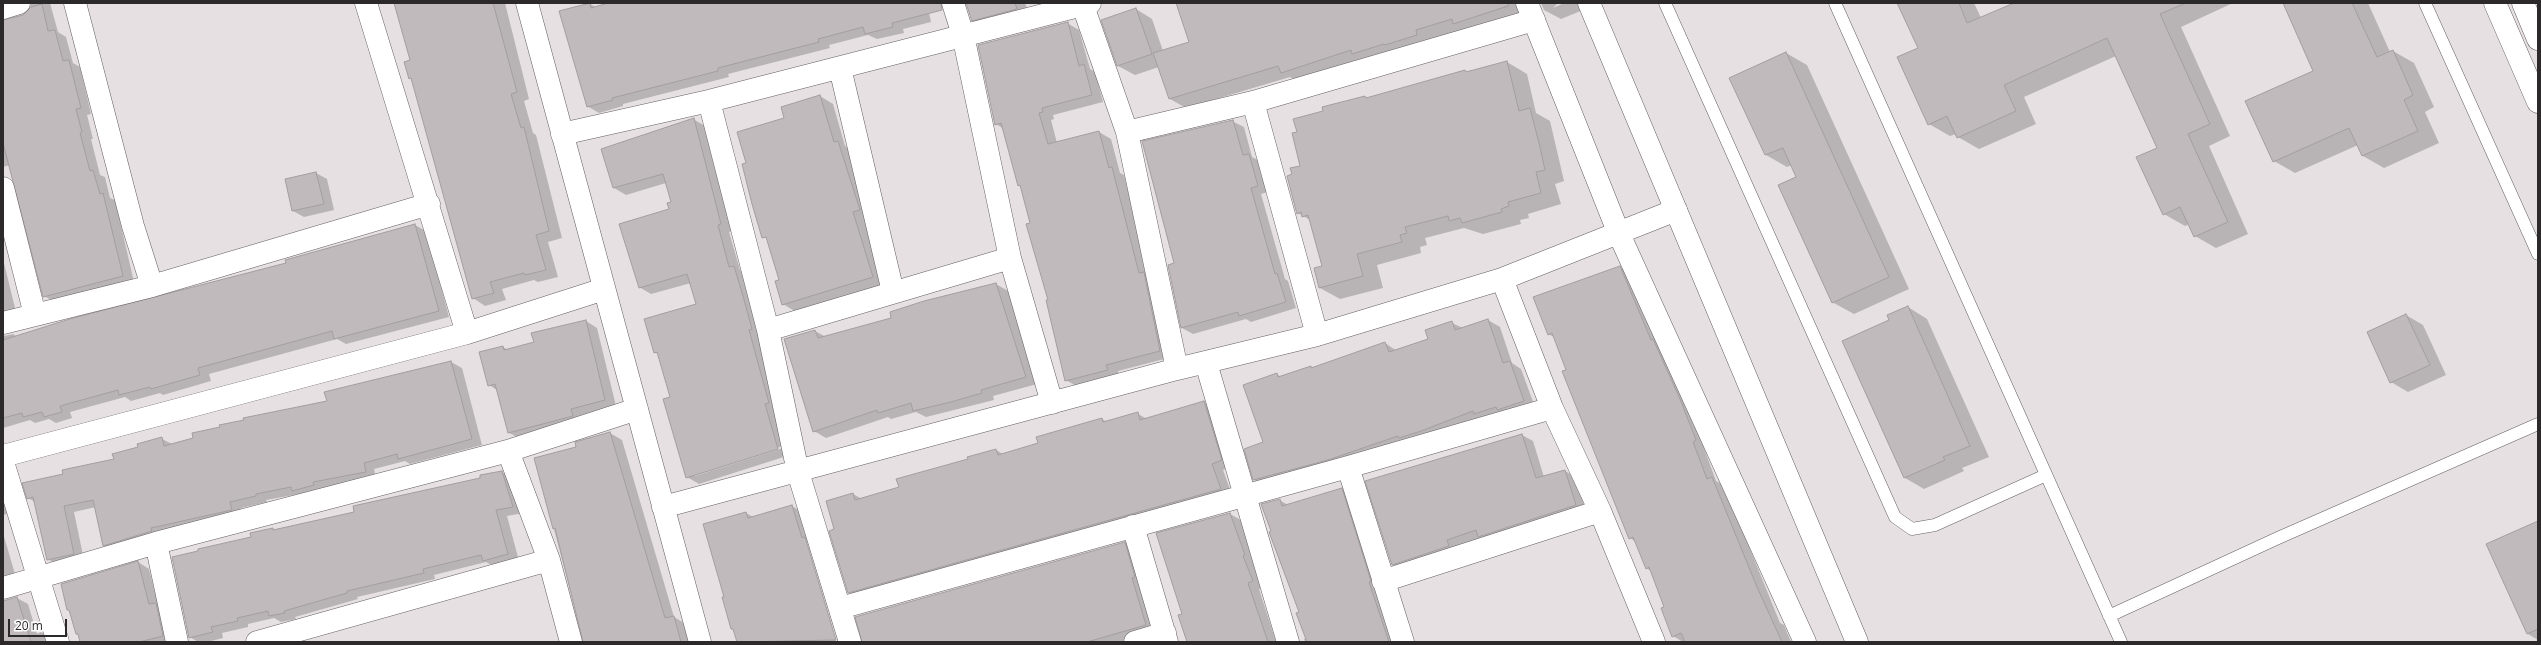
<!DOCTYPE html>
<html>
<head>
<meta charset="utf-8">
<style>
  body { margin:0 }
  #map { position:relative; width:2541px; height:645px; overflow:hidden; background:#e6e0e3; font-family:"Open Sans",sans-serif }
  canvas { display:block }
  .frame { position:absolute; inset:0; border:4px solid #2c292a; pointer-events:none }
  .scale { position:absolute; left:8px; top:619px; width:59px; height:18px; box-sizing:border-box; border:2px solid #2c292a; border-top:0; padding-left:5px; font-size:12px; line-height:14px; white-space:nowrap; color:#2c292a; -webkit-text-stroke:3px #fff; paint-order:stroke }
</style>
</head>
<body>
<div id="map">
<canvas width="2541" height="645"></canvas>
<div class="frame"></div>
<div class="scale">20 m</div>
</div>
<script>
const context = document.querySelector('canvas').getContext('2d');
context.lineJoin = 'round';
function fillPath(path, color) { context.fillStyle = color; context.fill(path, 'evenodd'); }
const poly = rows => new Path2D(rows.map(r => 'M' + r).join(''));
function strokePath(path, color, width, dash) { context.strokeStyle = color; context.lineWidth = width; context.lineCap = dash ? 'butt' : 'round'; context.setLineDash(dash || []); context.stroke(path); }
fillPath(poly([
  [31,3,50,3,58,32,66,37,73,63,80,67,91,114,87,115,93,139,91,139,100,175,105,177,110,198,115,200,134,282,55,302,44,296,10,165,3,167,3,16,6,21,29,12],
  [395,3,505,3,529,99,524,101,533,133,536,135,562,238,548,242,558,277,538,282,534,280,502,289,506,300,485,306,473,298,413,80,410,78,411,61],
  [612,3,927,3,931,22,903,29,904,33,877,39,868,35,829,45,830,48,728,74,729,77,623,104,623,106,599,113,587,106,590,4,596,7],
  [966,3,1025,3,1030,16,985,27,972,20],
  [1177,3,1537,3,1532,14,1298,82,1290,77,1186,108,1170,99,1159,67,1135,75,1118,66,1136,9,1152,19,1163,51,1190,42],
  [1541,3,1558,3,1553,8,1564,3,1600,3,1561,19,1544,10],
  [1898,3,1974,3,1981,18,2017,3,2233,3,2181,27,2230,136,2209,146,2248,234,2216,248,2195,236,2189,224,2185,226,2164,214,2158,149,2116,56,2024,97,2036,124,1979,149,1958,137,1956,134,1950,136,1929,124,1919,48],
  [2284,3,2368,3,2390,52,2393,51,2414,63,2434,107,2425,112,2439,143,2384,168,2363,156,2358,145,2295,173,2274,161,2315,71],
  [1067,23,1079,30,1090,69,1095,72,1103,102,1053,115,1054,119,1051,120,1057,143,1099,132,1111,139,1120,173,1124,175,1172,357,1118,371,1119,376,1078,387,1066,380,1031,224,1004,129,996,124],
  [1786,53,1807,65,1909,289,1854,314,1832,302,1798,178,1792,165,1787,167,1766,155],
  [1507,62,1527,74,1536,113,1550,121,1564,181,1555,184,1561,204,1528,214,1529,218,1520,220,1521,224,1483,234,1464,228,1425,238,1427,245,1420,247,1421,253,1377,265,1383,288,1340,299,1320,288,1323,267,1310,220,1298,213,1293,175,1301,166,1298,133,1324,112,1365,97,1368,98,1465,71,1468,72],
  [820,96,833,104,845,146,850,149,885,284,796,312,783,304,780,281,768,239,763,237,747,163,786,119],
  [693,119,705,126,732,231,729,232,740,270,746,274,790,455,699,484,687,477,672,398,659,355,655,352,697,304,691,283,651,294,639,287,670,210,672,203,666,183,626,195,614,188],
  [783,446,783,448,695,476,695,474],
  [1232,121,1244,127,1252,157,1260,161,1268,192,1261,194,1285,279,1288,281,1296,308,1251,322,1246,319,1193,334,1182,328,1169,266,1175,264],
  [316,173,327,179,334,210,304,217,293,211],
  [415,225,426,231,449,317,346,344,337,339,209,374,211,381,163,395,160,393,131,401,125,397,70,412,72,418,56,423,49,419,35,423,30,420,3,428,3,330,4,336,13,334,17,337,255,272],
  [3,259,17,316,3,324],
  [1620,267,1631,274,1707,447,1704,448,1716,481,1724,485,1780,623,1784,625,1791,642,1683,642,1673,636,1665,608,1651,571,1646,568,1636,542,1630,538,1554,337,1548,334],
  [996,284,1008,291,1037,384,993,396,994,400,926,417,916,412,891,419,888,417,826,438,814,431,815,331,826,337,893,318,924,302],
  [1908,307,1927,319,1989,457,1962,468,1964,471,1924,489,1905,478,1891,321],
  [2406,315,2423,325,2446,375,2408,392,2391,382],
  [1488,320,1500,327,1512,363,1521,369,1535,407,1266,486,1254,480,1277,374,1281,377,1310,367,1313,369,1385,343,1397,351,1429,340,1452,323,1463,328],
  [586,321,597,328,616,406,582,415,584,422,520,439,508,432,497,390,489,385,503,347,508,350,535,343],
  [451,362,462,368,482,445,410,464,405,461,374,469,376,478,303,496,299,494,266,500,267,502,241,508,242,516,115,551,104,545,96,507,74,512,84,560,58,566,48,559,35,502,28,498,64,475,115,460,162,439,172,444,328,402],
  [1204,402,1215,408,1232,466,1223,470,1232,495,860,599,849,592,835,530,853,494,862,499,900,488,996,450,1003,454,1039,444,1102,419,1107,422,1138,414,1147,419],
  [610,433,622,440,674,617,686,624,691,642,584,642,535,458,577,447],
  [1522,435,1533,441,1544,477,1565,471,1576,477,1586,511,1404,571,1393,564],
  [502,472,513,478,524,513,507,516,519,561,495,567,486,562,434,575,435,579,357,597,358,599,295,617,296,619,281,622,274,618,248,624,248,627,222,633,223,638,207,642,198,642,190,637,252,538,273,529,275,531,355,512],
  [3,483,14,512,3,515],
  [1341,489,1353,496,1398,642,1305,642,1304,639,1306,638,1279,500,1288,505],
  [792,506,804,513,846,642,838,642,807,540,805,540,836,642,738,642,735,630,732,629,726,597,746,513,753,517],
  [1230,514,1241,520,1263,587,1259,589,1276,642,1188,642,1183,614],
  [2538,522,2538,640,2528,634],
  [3,533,15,574,3,578],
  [1125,543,1136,549,1156,631,1119,642,863,642],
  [138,562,149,569,158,605,174,642,81,642,79,635,76,634,71,611,68,610],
  [17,598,28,604,37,634,41,632,52,639,53,642,3,642,3,602]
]), '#0003');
const building = poly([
  [394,3,493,3,517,92,511,94,521,128,524,127,549,231,536,235,546,270,525,275,524,273,490,282,494,293,472,299,411,78,409,79,404,62,410,60,394,3],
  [590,3,591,8,608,3,941,3,942,10,892,23,893,27,865,34,863,27,818,39,819,42,718,68,718,71,612,98,613,100,587,107,559,11,590,3],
  [966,3,1015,3,1017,9,972,21,966,3],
  [1176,3,1508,3,1508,6,1453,24,1452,19,1416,30,1417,35,1385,45,1384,44,1352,54,1351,50,1281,73,1278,66,1169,99,1153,53,1189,42,1176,3],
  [1897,3,1959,3,1967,23,2014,3,2186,3,2160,14,2210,124,2188,134,2228,222,2194,237,2180,207,2163,215,2136,157,2157,148,2107,38,2004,85,2016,111,1957,138,1947,116,1928,125,1897,57,1918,48,1897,3],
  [2283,3,2352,3,2377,57,2393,50,2413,95,2404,100,2418,131,2362,156,2349,128,2273,162,2245,101,2313,71,2283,3],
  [42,4,48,31,55,30,63,61,69,60,81,108,76,109,82,132,80,133,90,171,93,170,100,194,103,193,123,276,43,297,3,143,3,20,23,15,31,7,42,4],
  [1136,8,1152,54,1117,66,1101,20,1136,8],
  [1068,22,1079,66,1084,64,1092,95,1042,108,1043,112,1039,113,1048,144,1099,131,1109,168,1112,167,1139,273,1144,272,1160,351,1106,365,1108,370,1065,381,1046,300,1048,300,1026,224,1030,223,1020,185,1018,186,1001,123,995,125,978,45,1068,22],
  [1786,52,1889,277,1832,303,1778,185,1796,177,1783,148,1765,155,1729,78,1786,52],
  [1507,61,1519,111,1530,108,1540,147,1545,170,1536,172,1541,193,1508,202,1509,206,1501,209,1502,212,1462,223,1460,218,1449,221,1448,216,1405,227,1407,233,1400,235,1402,242,1357,254,1363,276,1319,288,1314,268,1322,266,1308,215,1302,217,1301,212,1297,214,1287,176,1292,174,1290,168,1300,166,1292,133,1297,132,1293,119,1323,111,1322,107,1365,96,1366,98,1465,70,1466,72,1507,61],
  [820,95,834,142,838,141,860,210,853,212,873,277,782,305,775,281,779,280,766,237,762,238,752,204,742,164,746,163,737,132,784,118,781,107,820,95],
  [694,118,721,224,718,225,729,267,734,266,743,296,752,329,749,330,769,403,765,404,778,449,686,478,663,399,670,397,657,352,654,353,644,319,696,304,687,274,639,288,619,224,669,209,667,203,671,202,663,174,613,188,601,149,694,118],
  [1233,120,1243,155,1249,154,1258,186,1251,188,1275,274,1277,273,1286,302,1239,316,1238,312,1181,328,1168,265,1174,263,1142,141,1233,120],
  [316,172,324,204,292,211,285,179,316,172],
  [415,224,439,311,334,339,332,331,198,368,200,375,151,389,150,387,119,395,118,390,60,406,62,412,44,417,42,412,23,417,22,413,3,418,3,340,73,318,255,271,286,263,285,260,415,224],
  [1620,266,1651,340,1653,339,1680,399,1696,440,1693,442,1707,479,1712,477,1757,587,1782,642,1685,642,1681,633,1672,637,1661,608,1664,607,1649,567,1646,569,1633,537,1629,539,1562,371,1566,370,1552,333,1548,335,1533,297,1620,266],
  [996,283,1026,377,981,390,982,393,951,402,913,411,911,403,878,413,877,410,813,432,784,339,815,330,818,338,891,318,890,312,924,301,996,283],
  [1908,306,1970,446,1943,457,1945,460,1904,478,1842,341,1889,320,1887,315,1908,306],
  [2406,314,2430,365,2390,383,2367,332,2406,314],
  [1488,319,1503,363,1510,361,1524,401,1497,410,1496,407,1474,414,1473,411,1421,431,1399,438,1398,436,1328,460,1253,480,1244,449,1263,442,1243,385,1277,373,1278,377,1311,366,1311,368,1385,342,1389,352,1428,339,1425,330,1452,321,1455,330,1488,319],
  [586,320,605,400,571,409,573,416,508,433,495,384,488,386,479,352,503,346,504,350,534,342,531,333,586,320],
  [451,361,472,439,398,459,397,454,364,463,366,472,313,482,314,485,292,491,291,487,256,494,256,496,230,502,232,510,151,528,152,531,103,546,93,500,64,506,74,554,47,560,33,497,27,499,22,483,63,474,62,470,114,459,112,454,138,447,137,444,162,437,164,446,193,438,192,433,220,427,219,425,244,420,243,418,327,401,324,392,451,361],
  [1204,401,1222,460,1212,464,1221,489,848,593,829,531,834,529,826,501,853,493,855,500,899,487,896,479,968,459,967,457,996,449,998,455,1038,443,1036,437,1102,418,1103,422,1138,412,1140,420,1204,401],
  [610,432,665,618,674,616,681,642,583,642,555,528,553,529,534,458,576,447,575,442,610,432],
  [1522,434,1536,478,1565,470,1576,505,1478,537,1476,530,1447,540,1449,546,1392,565,1365,481,1522,434],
  [502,471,513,507,496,510,508,554,483,561,481,555,423,569,424,573,347,591,347,593,284,611,285,613,269,616,268,611,237,618,238,621,211,627,213,632,189,638,172,557,198,551,198,549,251,537,250,533,273,528,273,530,354,512,353,506,480,478,480,475,502,471],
  [1342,488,1371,581,1369,582,1389,642,1307,642,1296,613,1299,612,1269,532,1271,531,1261,504,1280,499,1282,506,1342,488],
  [792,505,802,538,805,537,836,640,737,642,733,629,731,629,722,597,724,597,703,524,746,512,748,518,792,505],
  [1230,513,1245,555,1243,556,1253,581,1248,583,1268,642,1187,642,1178,615,1182,614,1156,533,1230,513],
  [2538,521,2538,629,2527,634,2486,544,2538,521],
  [1125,542,1135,577,1132,578,1146,625,1087,642,862,642,855,617,1125,542],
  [138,561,149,604,156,603,163,636,139,642,80,642,78,634,76,634,69,610,67,610,61,584,138,561],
  [17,597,31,642,3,642,3,601,17,597]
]);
fillPath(building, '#c1babd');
strokePath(building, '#a39da0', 1);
const lane = poly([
  [1665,3,1895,517,1912,529,1935,525,2046,475],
  [1835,3,2121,642],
  [2425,3,2538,254],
  [2109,616,2278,538,2538,424]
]);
const street = poly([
  [75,3,133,226,152,286],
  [366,3,467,333],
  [527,3,700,642],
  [953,3,963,35,1010,258,1052,403],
  [1082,3,1127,132,1177,369],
  [3,8,19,3],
  [840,68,893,292],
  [709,101,768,330,798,472,850,642],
  [1253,102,1317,335],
  [1127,132,1253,102,1534,20],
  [562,134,709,101,1090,3],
  [3,188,35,315],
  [1502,279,1552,408,1600,511,1654,642],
  [3,323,152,286,429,204],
  [768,330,1010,258],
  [1206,363,1288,642],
  [508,451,549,560,571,642],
  [3,456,467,333,604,289],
  [3,462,58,642],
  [1348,467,1403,642],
  [663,507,1177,369,1317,335,1502,279,1676,210],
  [1133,526,1167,642],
  [156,543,177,642],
  [1383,581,1600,511],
  [3,588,156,543,508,451,637,409],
  [840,608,1348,467,1552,408],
  [257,642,549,560],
  [1135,642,1165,633]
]);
const secondary = poly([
  [1527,3,1619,234,1805,642],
  [1589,3,1857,642],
  [2495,3,2538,102],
  [2523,3,2538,39]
]);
strokePath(lane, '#656063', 13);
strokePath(street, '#656063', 23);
strokePath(secondary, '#656063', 23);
strokePath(lane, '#fff', 12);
strokePath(street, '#fff', 22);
strokePath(secondary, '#fff', 22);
</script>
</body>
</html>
